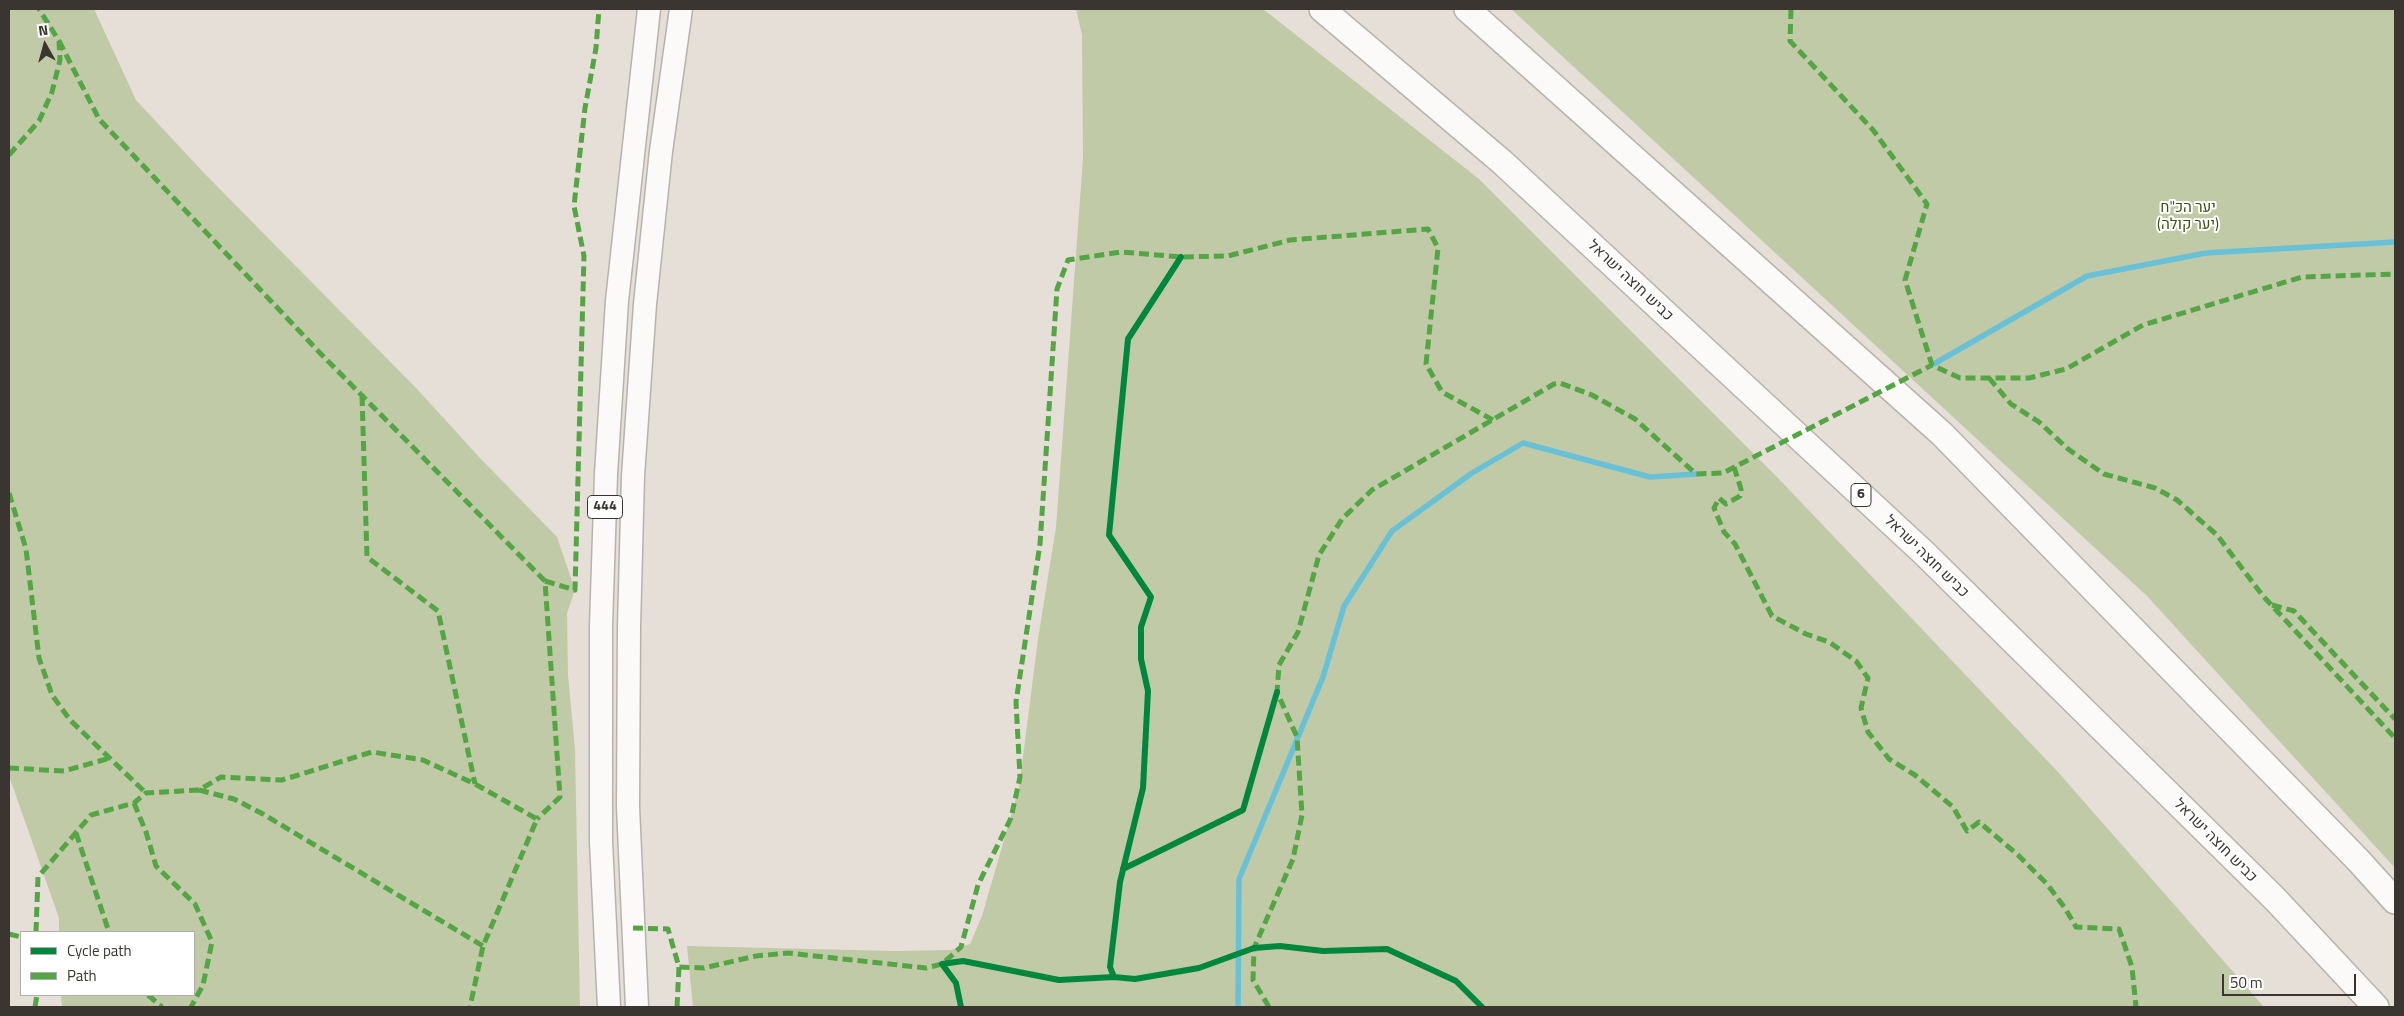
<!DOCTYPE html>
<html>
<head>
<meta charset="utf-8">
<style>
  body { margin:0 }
  #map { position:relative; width:2404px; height:1016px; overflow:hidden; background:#e5dfd8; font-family:"Titillium Web",sans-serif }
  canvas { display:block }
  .frame { position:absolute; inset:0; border:10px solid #3a3530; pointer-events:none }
  .legend { position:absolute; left:20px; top:931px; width:175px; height:65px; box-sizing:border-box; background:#fff; border:1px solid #b0aeac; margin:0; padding:6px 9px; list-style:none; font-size:15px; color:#3a3530 }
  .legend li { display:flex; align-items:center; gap:10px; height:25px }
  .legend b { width:25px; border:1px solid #b0aeac }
  .north { position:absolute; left:20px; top:20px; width:50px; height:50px; -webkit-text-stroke:4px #fff; paint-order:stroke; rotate:353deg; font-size:14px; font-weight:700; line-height:20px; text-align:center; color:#3a3530 }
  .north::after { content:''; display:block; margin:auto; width:18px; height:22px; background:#3a3530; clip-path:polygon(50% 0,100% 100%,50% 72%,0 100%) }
  .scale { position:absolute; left:2222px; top:974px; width:134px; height:22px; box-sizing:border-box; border:2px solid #3a3530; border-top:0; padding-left:6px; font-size:15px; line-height:18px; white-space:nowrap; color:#3a3530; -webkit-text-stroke:4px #fff; paint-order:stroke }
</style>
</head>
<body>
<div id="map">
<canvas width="2404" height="1016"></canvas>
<div class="frame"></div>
<ul class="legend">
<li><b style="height:6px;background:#00873e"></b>Cycle path</li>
<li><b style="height:6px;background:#54a544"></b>Path</li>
</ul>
<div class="north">N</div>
<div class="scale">50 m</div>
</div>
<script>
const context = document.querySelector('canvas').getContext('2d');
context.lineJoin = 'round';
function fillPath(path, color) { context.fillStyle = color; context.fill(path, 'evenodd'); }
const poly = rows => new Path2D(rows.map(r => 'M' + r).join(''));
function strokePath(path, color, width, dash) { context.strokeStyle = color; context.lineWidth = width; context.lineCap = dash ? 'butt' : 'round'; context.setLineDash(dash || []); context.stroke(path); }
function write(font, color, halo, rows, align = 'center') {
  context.font = font + ' "Titillium Web",Heebo,sans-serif'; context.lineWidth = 4; context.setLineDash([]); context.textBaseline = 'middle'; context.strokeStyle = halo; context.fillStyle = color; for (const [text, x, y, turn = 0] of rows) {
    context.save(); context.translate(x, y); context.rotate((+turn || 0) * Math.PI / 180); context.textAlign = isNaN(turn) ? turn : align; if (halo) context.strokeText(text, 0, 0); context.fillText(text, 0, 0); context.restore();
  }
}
fillPath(poly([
  [9,9,94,9,136,100,204,173,418,390,479,457,557,537,575,590,567,613,568,675,575,749,580,1007,62,1007,61,995,194,995,194,932,59,932,59,918,9,776],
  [1076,9,1263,9,1479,179,1779,479,2058,772,2264,1007,693,1007,687,946,895,951,951,950,970,944,982,916,1019,788,1038,639,1056,527,1083,158,1082,35],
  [1511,9,2395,9,2395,868,2147,596]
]), '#c1caa7');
strokePath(poly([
  [1932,365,2087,276,2206,253,2395,242],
  [1238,1007,1239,879,1323,677,1344,606,1392,531,1472,473,1523,443,1650,477,1696,474]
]), '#68c1d6', 5.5);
const primary = poly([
  [609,1007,601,842,601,626,606,474,617,301,649,9],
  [637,1007,628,807,629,627,633,476,645,304,661,151,681,9]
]);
const highway = poly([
  [1322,9,1502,162,1924,553,2275,899,2376,1007],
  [1467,9,1942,434,2358,860,2395,901]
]);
strokePath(primary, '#b7b2ac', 25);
strokePath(highway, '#b7b2ac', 28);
strokePath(primary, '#fbfaf9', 22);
strokePath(highway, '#fbfaf9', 25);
strokePath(poly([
  [1791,9,1790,41,1873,130,1927,204,1905,280,1932,365,1960,378,2029,378,2066,369,2143,325,2302,277,2395,274],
  [59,41,99,119,321,354,545,581,560,797,537,819],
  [9,155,39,121,52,92,60,60,59,41,39,9],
  [1989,378,2011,404,2039,422,2068,449,2104,474,2155,488,2177,500,2217,535,2263,596,2395,738],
  [362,396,367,557,438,611,475,784],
  [1734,467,1741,489,1740,496,1726,504,1719,498,1714,508,1724,532,1735,544,1772,616,1806,634,1829,642,1856,661,1868,678,1861,708,1868,732,1889,759,1915,775,1953,807,1967,831,1979,822,2018,855,2047,884,2065,908,2076,927,2119,929,2132,967,2136,1007],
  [9,493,26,549,39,658,52,695,70,720,146,793],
  [545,581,575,590,584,256,574,206,585,108,596,48,599,9],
  [2272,605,2294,611,2395,719],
  [9,768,64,771,110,758],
  [199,790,234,799,263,814,483,946],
  [134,803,146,832,156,866,195,904,212,942,203,985,191,1007],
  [76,833,109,932],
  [633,928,668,929,679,967,704,968,756,956,788,953,926,968,942,964,961,947,978,885,1011,818,1020,777,1016,702,1040,544,1057,289,1068,260,1121,252,1181,257,1228,256,1290,240,1428,229,1438,248,1426,364,1442,392,1493,420],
  [36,932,38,877,91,815,134,803,146,793,199,790,221,777,282,780,372,752,423,760,475,784,537,819,483,946,470,1007],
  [9,934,21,937],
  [148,995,162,1007],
  [35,1007,37,995],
  [677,1007,679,967],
  [1269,1007,1253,980,1254,948,1293,859,1302,815,1297,737,1277,692,1279,665,1298,632,1319,555,1342,519,1372,490,1554,384,1560,383,1592,395,1635,419,1696,474,1723,473,1932,365]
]), '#54a544', 5, [10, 5]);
strokePath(poly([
  [1181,257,1128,339,1109,535,1151,597,1141,627,1141,659,1148,691,1143,788,1120,882,1110,967,1114,977,1135,979,1199,968,1254,948,1280,946,1323,951,1387,949,1456,981,1482,1007],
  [1123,869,1243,810,1277,692],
  [961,1007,956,983,942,964,963,961,1059,980,1114,977]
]), '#00873e', 6);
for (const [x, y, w] of [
  [1861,495,20],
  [605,507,35]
]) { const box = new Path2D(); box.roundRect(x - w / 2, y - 11.5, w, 23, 4); context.fillStyle = '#fff'; context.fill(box); strokePath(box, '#3a3530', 1); }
write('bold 14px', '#3a3530', null, [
  ["6",1861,495],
  ["444",605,507]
]);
write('15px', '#3d4f10', '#fff', [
  ["יער הכ\"ח",2188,208],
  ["(יער קולה)",2188,225]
]);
write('15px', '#3a3530', '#fff', [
  ["כביש חוצה ישראל",1630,281,43],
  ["כביש חוצה ישראל",1926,557,44],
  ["כביש חוצה ישראל",2215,841,45]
]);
</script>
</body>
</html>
